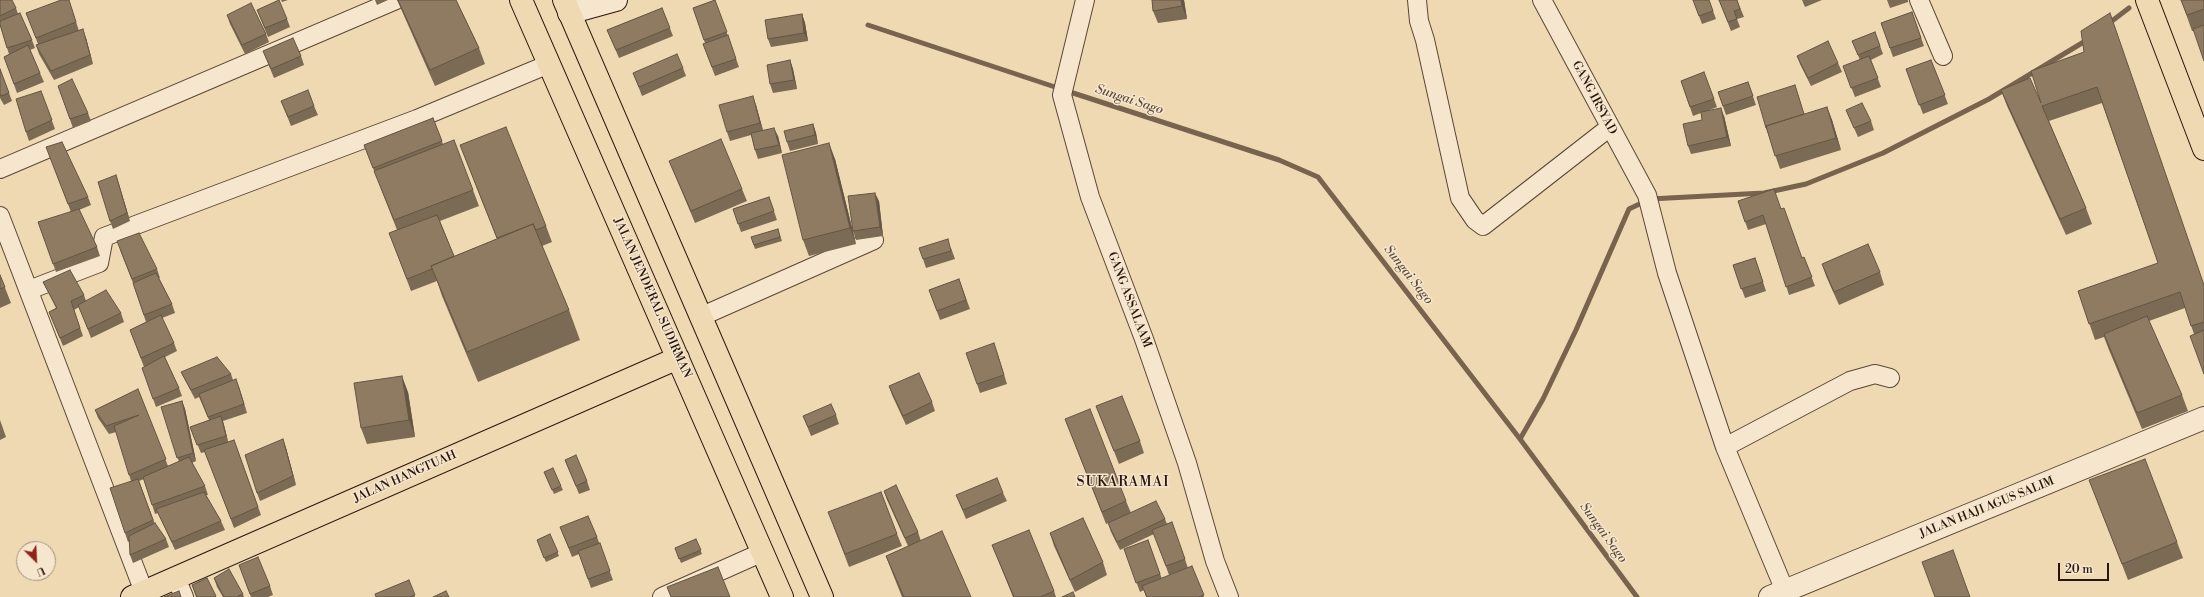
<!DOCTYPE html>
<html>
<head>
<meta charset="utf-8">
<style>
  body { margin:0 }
  #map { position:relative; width:2204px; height:597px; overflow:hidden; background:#efd9b2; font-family:"Libre Bodoni",serif }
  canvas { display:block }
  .north { position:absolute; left:16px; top:541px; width:40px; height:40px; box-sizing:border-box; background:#f5e6cd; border:1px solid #a39380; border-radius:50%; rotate:156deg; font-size:11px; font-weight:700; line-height:16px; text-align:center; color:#28160c }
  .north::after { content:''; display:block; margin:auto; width:14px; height:18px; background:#8f2418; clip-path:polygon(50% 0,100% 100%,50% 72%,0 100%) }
  .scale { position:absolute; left:2058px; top:563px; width:51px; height:18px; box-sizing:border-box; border:2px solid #28160c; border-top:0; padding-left:5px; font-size:12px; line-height:14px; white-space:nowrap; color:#28160c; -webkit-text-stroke:3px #f5e6cd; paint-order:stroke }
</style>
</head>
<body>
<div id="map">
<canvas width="2204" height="597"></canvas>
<div class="north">U</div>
<div class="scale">20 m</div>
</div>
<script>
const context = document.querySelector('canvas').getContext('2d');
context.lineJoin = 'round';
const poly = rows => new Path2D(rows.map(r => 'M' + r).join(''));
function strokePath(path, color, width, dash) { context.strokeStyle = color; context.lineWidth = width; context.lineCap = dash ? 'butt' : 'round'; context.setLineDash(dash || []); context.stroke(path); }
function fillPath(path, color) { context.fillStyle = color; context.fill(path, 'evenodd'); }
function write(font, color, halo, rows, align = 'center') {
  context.font = font + ' "Libre Bodoni",serif'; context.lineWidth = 3; context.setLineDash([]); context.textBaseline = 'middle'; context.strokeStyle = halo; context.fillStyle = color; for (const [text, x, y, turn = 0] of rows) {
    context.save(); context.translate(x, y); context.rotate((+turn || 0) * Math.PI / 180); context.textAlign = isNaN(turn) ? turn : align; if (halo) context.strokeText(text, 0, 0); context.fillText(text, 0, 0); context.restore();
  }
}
strokePath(poly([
  [2108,24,2129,8],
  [868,25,1058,88],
  [1070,92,1279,160,1318,177,1520,439,1637,597],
  [1520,439,1543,399,1576,330,1629,209,1650,199,1764,193,1806,184,1883,153,1989,99,2087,40]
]), '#77634e', 5);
const minor = poly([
  [1085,0,1062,95,1090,197,1144,339,1187,463,1215,561,1229,597],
  [1417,0,1419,21,1425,40,1460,198,1475,220,1483,226,1610,127],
  [1542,0,1647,195,1667,273,1725,447,1785,591],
  [1919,0,1943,56],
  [0,169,396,0],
  [0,216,144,592],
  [29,290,99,263,104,237,417,119,549,64],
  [700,317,874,240],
  [1725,447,1850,381,1875,374,1890,378],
  [176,578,184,597],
  [662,597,763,552]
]);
const tertiary = poly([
  [1770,597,2204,418]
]);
const secondary = poly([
  [569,13,616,0]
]);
const primary = poly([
  [521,0,782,597],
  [564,0,822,597],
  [2147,0,2204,149],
  [132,597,678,358]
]);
strokePath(minor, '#5a4736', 20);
strokePath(tertiary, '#5a4736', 24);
strokePath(secondary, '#28160c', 24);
strokePath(primary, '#28160c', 24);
strokePath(minor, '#f5e6cd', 18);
strokePath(tertiary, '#f5e6cd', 22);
strokePath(secondary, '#f5e6cd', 22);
strokePath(primary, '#efd9b2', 22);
fillPath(poly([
  [0,0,16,8,18,14,32,40,35,48,30,50,40,73,44,82,17,93,4,57,9,54,0,26],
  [69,0,79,31,86,38,93,64,54,80,39,54,36,45,38,44,26,13],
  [281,0,288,0,282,2],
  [375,0,388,0,377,5],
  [397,0,456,0,479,48,485,64,435,86],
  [715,0,739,67,715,76,703,44,705,43,693,8],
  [1152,0,1184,0,1187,19,1158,23,1153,11],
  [1693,0,1709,0,1716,19,1702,24],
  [1719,0,1737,0,1744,17,1737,19,1740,27,1731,31],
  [1802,0,1822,0,1805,7],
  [1887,0,1908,0,1908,2,1890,8],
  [2181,0,2204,0,2204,61,2194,31,2192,31],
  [662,8,673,36,619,58,607,30],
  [257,10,287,19,290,27,268,37],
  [1912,12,1924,46,1893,57,1881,23],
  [802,14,805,23,808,41,771,47,768,39],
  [227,15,266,34,269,42,245,54,230,24],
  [1875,32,1883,54,1871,60,1881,87,1855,97,1843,66,1860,60,1852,41],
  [263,51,301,56,304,65,274,78],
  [2084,52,2204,284,2204,375,2194,334,2185,308,2149,321,2182,395,2188,411,2142,429,2109,350,2104,337,2095,340,2078,291,2158,263,2102,103,2049,121,2086,208,2092,224,2066,235,2007,106,2001,90,2041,103],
  [1797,56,1838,63,1842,72,1811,86,1800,64],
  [790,60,793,69,797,89,773,93,770,84],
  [1931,60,1948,104,1923,114,1906,69],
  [683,68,686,76,642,96,633,73],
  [0,69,12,101,4,105,0,98],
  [1704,72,1717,107,1707,111,1724,116,1731,146,1691,154,1688,146,1702,120,1701,113,1693,116,1681,81],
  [1748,82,1756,105,1726,115,1718,92],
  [1795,85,1804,114,1827,107,1832,120,1841,150,1780,169,1766,128],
  [58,86,88,113,91,121,73,128],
  [41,91,55,129,29,141,26,132],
  [281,101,314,106,318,115,291,126],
  [756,105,763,130,778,136,782,153,758,159,755,150,751,135,730,141,727,132],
  [1846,110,1871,121,1874,130,1858,137],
  [433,118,443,144,473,190,479,206,440,221,454,256,497,239,460,145,546,226,552,242,542,246,569,310,580,340,478,382,442,296,437,281,411,291,389,233,397,230,364,145],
  [813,124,816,133,818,144,790,151,787,142],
  [49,155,88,197,91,205,79,210,97,247,100,256,56,272,38,222,71,212],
  [835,159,856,244,809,256,803,240],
  [669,161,742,189,747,201,695,223,674,173],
  [116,175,130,221,113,229,110,221],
  [769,197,777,220,741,232,733,209],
  [879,201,883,236,856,240,853,231],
  [1738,201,1781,209,1802,258,1804,257,1815,286,1789,295,1766,224,1748,230],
  [778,229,782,241,755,249,751,237],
  [951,248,955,259,926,268,923,259],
  [120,250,157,269,160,278,159,278,172,304,175,313,162,318,174,343,177,351,165,357,179,388,182,396,156,407,142,368,144,367,130,330,146,322,133,283],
  [1755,258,1766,291,1745,298,1733,265],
  [1822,264,1880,272,1884,285,1839,305,1826,276],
  [0,275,11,303,0,308],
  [959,279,970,309,940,320,929,290],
  [43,282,84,295,86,301,121,313,124,322,91,338,79,307,74,310,83,336,63,346,49,312,56,308],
  [997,352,1007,384,980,393,977,384],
  [181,372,231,374,233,380,239,387,247,413,223,421,228,442,234,440,261,515,234,528,205,452,201,453,190,427,209,420,199,397,195,399,185,380],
  [889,386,932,402,935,411,906,425,892,395],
  [138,389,168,466,179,462,161,407,182,401,185,409,196,461,192,463,205,486,208,495,206,495,221,521,225,530,175,550,158,513,155,514,144,479,139,481,155,524,166,539,169,547,133,563,130,555,130,541,128,542,125,533,131,481,116,432,109,434,98,418,95,410],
  [408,392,415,437,367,444,361,428],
  [1096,406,1140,441,1144,453,1119,464],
  [836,415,839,424,811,436,803,416],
  [1065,419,1126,501,1131,513,1165,519,1167,524,1172,522,1188,568,1192,566,1204,597,1146,597,1144,590,1140,592,1124,549,1148,540,1162,579,1183,570,1169,575,1154,534,1120,550,1111,532,1108,523,1110,522,1106,524],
  [0,420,6,437,0,440],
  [283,439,286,448,296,485,260,501,257,493],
  [565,460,587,481,590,490,579,494],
  [544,472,561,486,563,490,554,494],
  [2089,480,2177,542,2183,558,2128,580],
  [884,491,918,532,921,541,971,597,902,597,892,572,886,556,908,546,887,500],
  [1003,493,1007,501,966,519,956,495],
  [833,525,897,534,902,546,849,567],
  [560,527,597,537,613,580,591,588,579,554,572,557],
  [1050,533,1103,562,1107,575,1075,592,1054,546],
  [550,534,559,556,546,562,537,540],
  [696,539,702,554,681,563,675,548],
  [992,545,1054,591,1056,597,1013,597],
  [239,565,270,586,273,595,268,597,251,597],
  [207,578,216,597,196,597,192,585],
  [214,578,243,594,244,597,223,597,217,587],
  [409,580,415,597,376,597]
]), '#7b6a54');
fillPath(poly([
  [1181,0,1184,0,1187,19,1182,6],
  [802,14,805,23,808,41,804,33],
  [83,29,86,38,93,64,90,55],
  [790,60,793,69,797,89,794,80],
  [753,96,756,105,763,131,760,123],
  [1827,107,1832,120,1841,150,1836,138],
  [1721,108,1724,116,1731,146,1727,137],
  [813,124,816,133,818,144,815,135],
  [774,128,778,136,782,153,779,145],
  [829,143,835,159,856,244,850,228],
  [116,175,119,184,130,221,127,213],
  [875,193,879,201,883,236,880,227],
  [402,376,408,392,415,437,409,420],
  [236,379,239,387,247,413,244,404],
  [182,401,185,409,196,461,193,453],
  [221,416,224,425,229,445,226,436],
  [283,439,286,448,296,485,293,476]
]), '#645645');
const building = poly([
  [0,0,12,0,16,8,0,16,0,0],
  [61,0,69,0,76,22,36,38,26,13,61,0],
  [279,0,287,19,265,28,257,10,279,0],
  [398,0,456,0,479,48,430,70,398,0],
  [715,0,727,32,704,40,693,8,715,0],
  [1152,0,1181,0,1182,6,1153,11,1152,0],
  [1693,0,1709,0,1713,11,1699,16,1693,0],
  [1719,0,1737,0,1740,9,1734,11,1737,19,1728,22,1719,0],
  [2181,0,2204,0,2204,9,2187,15,2181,0],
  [251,3,266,34,242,45,227,15,251,3],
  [662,8,670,28,616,50,607,30,662,8],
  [1912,12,1921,38,1890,48,1881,23,1912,12],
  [20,13,32,40,7,48,0,24,0,21,20,13],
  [2110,13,2204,285,2204,322,2191,326,2180,292,2089,324,2078,291,2158,263,2097,87,2042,106,2086,208,2060,219,2001,90,2030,78,2041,103,2031,71,2084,52,2081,31,2110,13],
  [802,14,804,33,768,39,765,20,802,14],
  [2204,25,2204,61,2193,29,2204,25],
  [83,29,90,55,51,71,36,45,83,29],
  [1875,32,1880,46,1858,55,1852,41,1875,32],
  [728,35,736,59,712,67,703,44,728,35],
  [293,38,301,56,271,69,263,51,293,38],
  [1828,41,1838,63,1808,78,1797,56,1828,41],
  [28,45,40,73,14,84,4,57,28,45],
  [677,54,683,68,639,87,633,73,677,54],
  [1869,56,1878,78,1851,88,1843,66,1869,56],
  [790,60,794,80,770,84,767,65,790,60],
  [1931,60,1945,95,1919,105,1906,69,1931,60],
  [0,69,9,93,1,96,0,94,0,69],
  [1704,72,1714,99,1690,107,1681,81,1704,72],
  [72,79,88,113,70,119,58,86,72,79],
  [1748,82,1753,96,1723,106,1718,92,1748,82],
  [1795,85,1804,114,1766,126,1767,128,1766,128,1757,97,1795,85],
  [308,90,314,106,288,117,281,101,308,90],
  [41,91,52,120,26,132,16,99,41,91],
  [753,96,760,123,727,132,719,105,753,96],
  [1862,103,1871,121,1854,128,1846,110,1862,103],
  [1827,107,1836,138,1775,156,1766,126,1827,107],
  [1721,108,1727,137,1688,146,1683,124,1702,120,1701,112,1721,108],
  [433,118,442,141,373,168,364,145,433,118],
  [813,124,815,135,787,142,784,131,813,124],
  [506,127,546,226,536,230,533,224,497,238,460,145,506,127],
  [774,128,779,145,755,150,751,133,774,128],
  [721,139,742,189,691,211,669,161,721,139],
  [454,140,473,190,394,220,374,171,454,140],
  [62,142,88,197,68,204,46,147,62,142],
  [829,143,850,228,803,240,782,155,829,143],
  [116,175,127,213,110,221,98,182,116,175],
  [1774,189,1781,209,1784,208,1802,258,1804,257,1812,277,1786,287,1763,215,1745,222,1738,201,1774,189],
  [875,193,880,227,853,231,848,196,875,193],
  [769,197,774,211,738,224,733,209,769,197],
  [79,209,97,247,53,264,38,222,79,209],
  [437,215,454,256,431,266,432,269,407,279,389,233,437,215],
  [533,224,569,310,467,352,431,266,533,224],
  [778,229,780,237,754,245,751,237,778,229],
  [139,233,157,269,132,279,117,241,139,233],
  [948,239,951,251,923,259,919,248,948,239],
  [1868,244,1880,272,1834,292,1822,264,1868,244],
  [1755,258,1763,282,1741,289,1733,265,1755,258],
  [70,270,84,295,71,301,80,328,60,338,49,312,57,308,43,282,70,270],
  [156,273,172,304,144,315,133,283,156,273],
  [0,275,5,287,0,289,0,275],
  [959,279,966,300,937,311,929,290,959,279],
  [106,290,121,313,88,329,78,305,106,290],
  [161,315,174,343,141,358,130,330,161,315],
  [2147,316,2182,395,2137,413,2104,334,2147,316],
  [2204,330,2204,374,2190,336,2204,330],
  [994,343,1004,375,977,384,966,353,994,343],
  [164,356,179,388,153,399,142,368,164,356],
  [217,357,231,374,191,390,181,372,217,357],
  [919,373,932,402,903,416,889,386,919,373],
  [402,376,409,420,361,428,354,383,402,376],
  [236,379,244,404,208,417,199,394,236,379],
  [138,389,166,459,129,475,114,426,139,415,106,426,95,410,138,389],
  [1122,396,1140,441,1114,451,1096,406,1122,396],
  [182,401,193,453,177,458,161,407,182,401],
  [831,404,836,415,808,427,803,416,831,404],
  [1090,409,1126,501,1102,512,1065,419,1090,409],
  [221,416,226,436,197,445,190,427,221,416],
  [283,439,293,476,257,493,245,455,283,439],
  [234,440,258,507,231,519,204,450,234,440],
  [576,455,587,481,576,486,565,460,576,455],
  [189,457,205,486,152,505,143,477,189,457],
  [2145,459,2177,542,2122,564,2089,480,2145,459],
  [553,468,561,486,552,490,544,472,553,468],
  [997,478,1003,493,963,510,956,495,997,478],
  [138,479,153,520,125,533,110,488,138,479],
  [896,485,918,532,905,538,884,491,896,485],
  [204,492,221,521,172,542,156,509,204,492],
  [881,492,897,534,845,554,828,512,881,492],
  [1156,501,1165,519,1117,542,1108,523,1156,501],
  [588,516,597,537,569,548,560,527,588,516],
  [1083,518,1103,562,1070,580,1050,533,1083,518],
  [1172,522,1185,559,1166,566,1152,530,1172,522],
  [155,523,166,539,130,555,129,536,155,523],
  [1029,530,1054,591,1040,597,1014,597,992,545,1029,530],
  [942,531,971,597,904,597,886,556,942,531],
  [550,534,558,552,544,558,537,540,550,534],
  [696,539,701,550,679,559,675,548,696,539],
  [1148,540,1160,574,1136,583,1124,549,1148,540],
  [600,543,610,571,588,579,578,551,600,543],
  [1953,550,1970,597,1935,597,1922,562,1953,550],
  [258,557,270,586,250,594,239,565,258,557],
  [1192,566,1204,595,1198,597,1147,597,1142,586,1192,566],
  [718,567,730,597,671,597,667,587,718,567],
  [229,569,243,594,236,597,224,597,214,578,229,569],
  [207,578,216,596,214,597,197,597,192,585,207,578],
  [409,580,415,595,409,597,376,597,375,594,409,580],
  [179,591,181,597,164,597,179,591],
  [446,591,449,597,433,597,446,591],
  [1073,592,1075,597,1062,597,1073,592]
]);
fillPath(building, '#8f7b62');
strokePath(building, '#645645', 1);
write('12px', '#28160c', '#f5e6cd', [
  ["GANG IRSYAD",1594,98,62],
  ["JALAN JENDERAL SUDIRMAN",652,298,66],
  ["GANG ASSALAAM",1129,300,69],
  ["JALAN HANGTUAH",405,477,-24],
  ["JALAN HAJI AGUS SALIM",1987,508,-22]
]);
write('italic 13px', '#5c4a38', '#f5e6cd', [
  ["Sungai Sago",1129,100,18],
  ["Sungai Sago",1408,275,52],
  ["Sungai Sago",1603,533,54]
]);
context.letterSpacing = '1px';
write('14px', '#28160c', '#f5e6cd', [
  ["SUKARAMAI",1123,483]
]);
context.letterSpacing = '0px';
</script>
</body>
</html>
